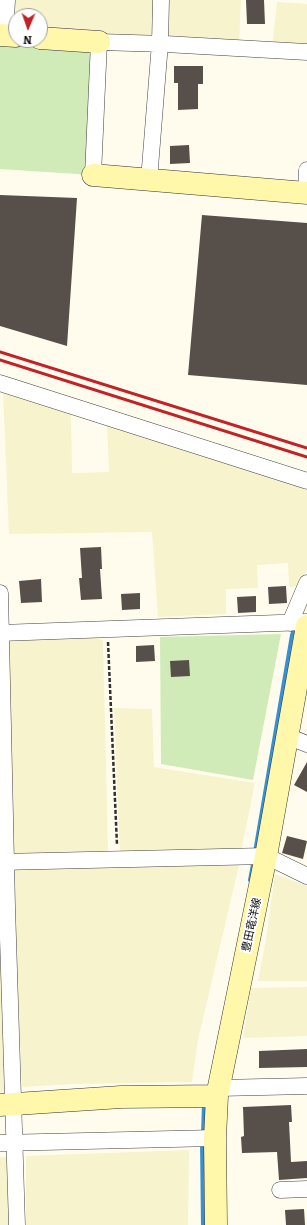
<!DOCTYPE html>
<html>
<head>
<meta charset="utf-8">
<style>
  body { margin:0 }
  #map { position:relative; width:307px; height:1225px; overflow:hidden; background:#fffcee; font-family:Bitter,serif }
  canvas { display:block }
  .north { position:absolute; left:8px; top:8px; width:40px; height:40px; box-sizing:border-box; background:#fff; border:1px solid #9f9f9f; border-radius:50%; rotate:182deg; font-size:11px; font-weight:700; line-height:16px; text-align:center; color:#0e0e0e }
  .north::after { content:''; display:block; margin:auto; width:14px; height:18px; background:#c22125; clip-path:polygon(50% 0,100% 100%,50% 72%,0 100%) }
</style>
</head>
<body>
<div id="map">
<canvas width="307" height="1225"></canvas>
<div class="north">N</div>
</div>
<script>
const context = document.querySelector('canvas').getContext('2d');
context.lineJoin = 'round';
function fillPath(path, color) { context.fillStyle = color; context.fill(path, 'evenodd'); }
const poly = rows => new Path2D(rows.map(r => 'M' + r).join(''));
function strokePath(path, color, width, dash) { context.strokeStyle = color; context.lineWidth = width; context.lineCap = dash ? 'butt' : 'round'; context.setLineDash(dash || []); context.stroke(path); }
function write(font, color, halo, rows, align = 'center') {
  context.font = font + ' Bitter,"Noto Sans JP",serif'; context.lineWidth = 4; context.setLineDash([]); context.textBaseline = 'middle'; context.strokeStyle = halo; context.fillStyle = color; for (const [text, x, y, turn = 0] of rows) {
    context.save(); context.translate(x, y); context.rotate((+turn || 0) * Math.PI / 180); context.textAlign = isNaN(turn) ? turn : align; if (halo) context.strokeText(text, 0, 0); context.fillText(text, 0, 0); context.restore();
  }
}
fillPath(poly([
  [6,0,161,0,160,43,40,37,40,16,16,16,16,36],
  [166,0,241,0,239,48,165,44],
  [277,2,307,4,307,53,272,50],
  [3,392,71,412,72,473,109,472,107,423,307,490,307,569,300,586,289,587,288,563,257,565,258,588,226,589,226,614,158,617,152,532,9,534],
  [97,637,103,641,108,851,105,856,19,857,13,853,7,644,12,640],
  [114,708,152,709,154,767,255,783,241,851,120,854],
  [17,865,239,865,198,1040,192,1082,74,1084,22,1087,12,869],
  [0,867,6,1091,0,1092],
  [275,874,307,886,307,981,258,981,266,939],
  [307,987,307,1036,243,1038,251,988],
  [189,1150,188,1225,26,1225,26,1156],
  [0,1157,7,1157,9,1225,0,1225]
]), '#f6f3cd');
fillPath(poly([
  [0,40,99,42,93,175,0,169],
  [281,634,253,780,161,764,160,637]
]), '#d0ebb7');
strokePath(poly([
  [255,852,292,635,295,627],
  [250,880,254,859],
  [203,1135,204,1103],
  [202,1141,203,1225]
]), '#3690d1', 4);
fillPath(poly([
  [246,0,264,0,265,24,247,24],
  [174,66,203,66,203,84,198,84,198,109,178,110,178,83,174,83],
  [189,145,190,163,170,164,170,146],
  [0,195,77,198,67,346,0,326],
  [202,215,307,223,307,385,188,375],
  [101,547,102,569,100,569,102,599,81,600,79,578,82,578,80,548],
  [41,579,42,602,21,603,19,581],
  [286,586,287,603,269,604,268,587],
  [140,593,140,609,122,610,121,594],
  [256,596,256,612,238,613,237,597],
  [154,645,155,661,136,662,136,646],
  [189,660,190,676,171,677,170,661],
  [307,762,307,792,294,785],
  [287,836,307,841,303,859,282,853],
  [307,1049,307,1067,259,1068,259,1051],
  [291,1105,292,1122,289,1122,291,1162,307,1161,307,1178,279,1180,277,1152,242,1153,241,1137,244,1136,243,1107],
  [304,1209,305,1225,286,1225,285,1210]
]), '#574f4a');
const street = poly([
  [5,35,7,0],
  [93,175,99,42,165,44,307,52],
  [149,180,160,43,161,0],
  [306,193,307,170],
  [0,383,307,481],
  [0,593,7,907,17,1225],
  [290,623,307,583],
  [0,633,307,622],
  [287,736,307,744],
  [0,862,266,856,307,876],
  [219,1088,307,1086],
  [0,1143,215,1138],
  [280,1190,307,1189]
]);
const secondary = poly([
  [0,35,16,36],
  [40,38,99,42],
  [93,175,307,193],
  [0,1105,121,1097,217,1096],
  [216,1225,215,1138,217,1096,266,856,307,626]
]);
strokePath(street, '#414141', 17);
strokePath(secondary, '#303030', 23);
strokePath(poly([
  [108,642,117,845]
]), '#303030', 2.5, [4, 2]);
strokePath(street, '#fff', 16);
strokePath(secondary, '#fff7a9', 22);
strokePath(poly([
  [0,352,307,448],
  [0,360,307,457]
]), '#c22125', 3);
write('11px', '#0e0e0e', '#fff', [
  ["豊田竜洋線",252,925,-78]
]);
</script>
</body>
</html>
